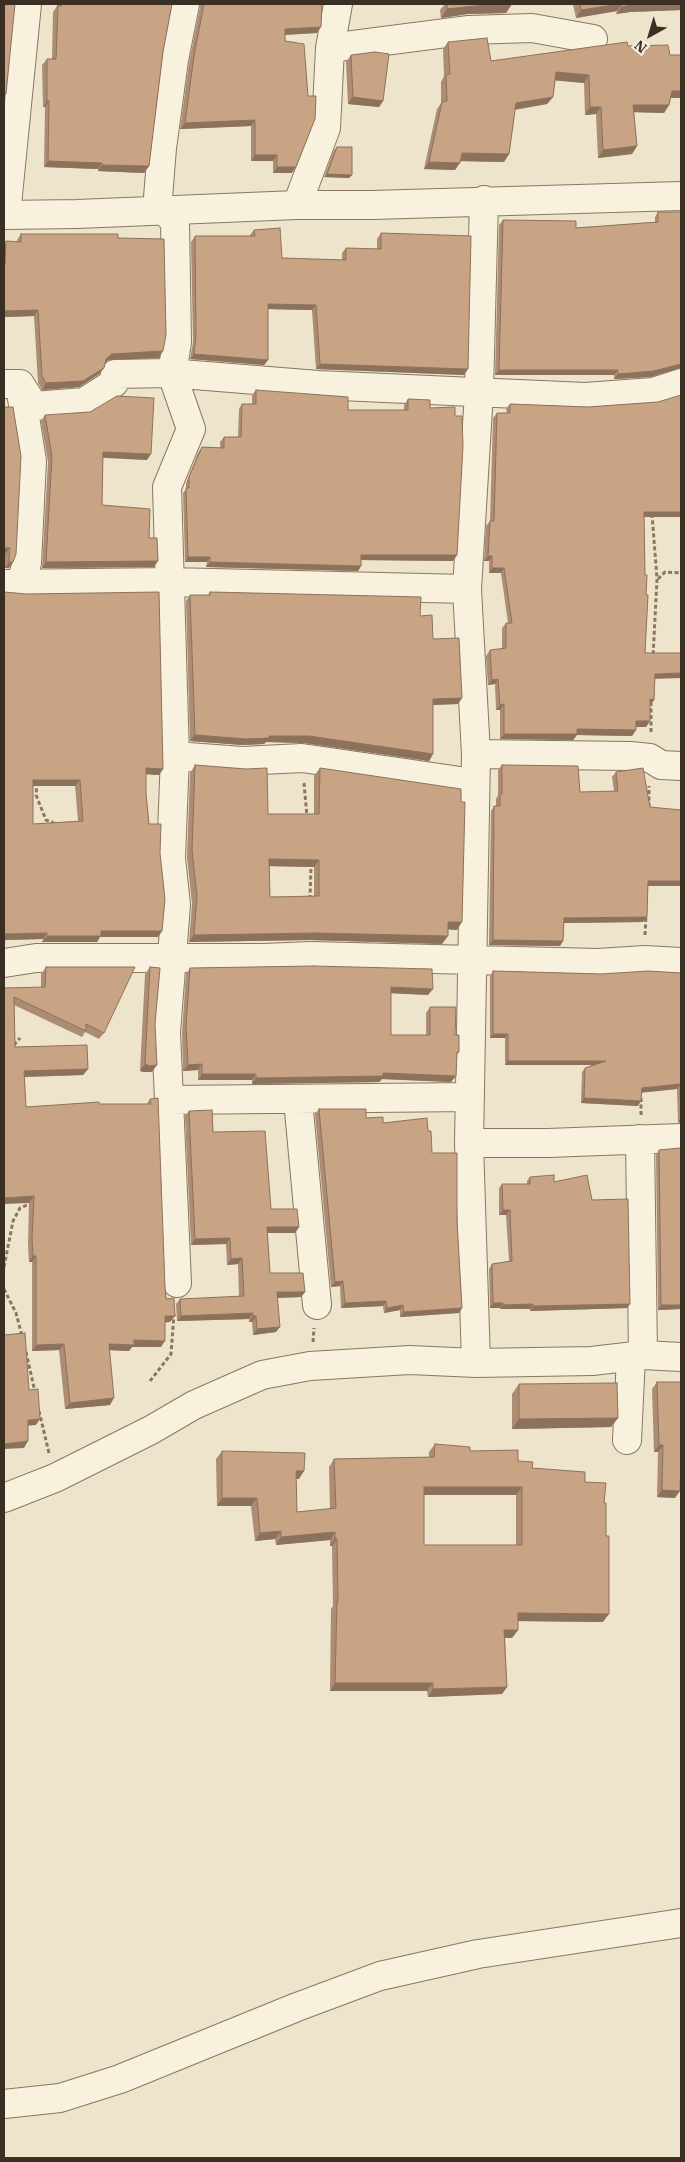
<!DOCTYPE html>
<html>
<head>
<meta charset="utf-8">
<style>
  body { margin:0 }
  #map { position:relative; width:685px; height:2162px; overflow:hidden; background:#ede4cb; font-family:"IBM Plex Serif",serif }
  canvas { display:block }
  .frame { position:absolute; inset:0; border:5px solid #3a2f22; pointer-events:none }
  .north { position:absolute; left:625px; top:10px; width:50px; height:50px; -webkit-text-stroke:4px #f4eeda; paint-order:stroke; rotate:219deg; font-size:14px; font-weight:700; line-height:20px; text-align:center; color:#3a2f22 }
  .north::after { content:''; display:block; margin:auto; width:18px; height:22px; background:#3a2f22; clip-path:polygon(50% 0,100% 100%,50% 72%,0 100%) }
</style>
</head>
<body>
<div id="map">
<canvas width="685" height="2162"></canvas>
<div class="frame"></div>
<div class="north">N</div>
</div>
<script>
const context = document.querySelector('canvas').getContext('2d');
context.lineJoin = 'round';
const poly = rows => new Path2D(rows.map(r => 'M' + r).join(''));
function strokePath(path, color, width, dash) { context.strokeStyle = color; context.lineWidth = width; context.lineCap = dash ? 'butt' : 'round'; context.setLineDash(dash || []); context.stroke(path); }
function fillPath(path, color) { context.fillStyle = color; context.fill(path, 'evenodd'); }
const minor = poly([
  [330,48,469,30,532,28,593,39],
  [297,205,326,128,330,48,338,4],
  [157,210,162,148,174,60,185,4],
  [165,211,175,222,177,342,172,374,191,429,167,487,175,756,171,858,176,905,166,1032,177,1283],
  [4,215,77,214,297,205,372,205,681,196],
  [6,215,27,4],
  [4,384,20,384,34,406,84,402,114,383,115,374,169,373,318,385,585,397,653,392,681,383],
  [20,386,32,461,27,563,20,585],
  [4,584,169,582,467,589],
  [476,754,630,756,650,758,661,765,681,766],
  [175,756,242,761,302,758,474,783],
  [4,963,36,958,264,958,310,956,598,963,645,960,681,962],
  [169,1100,470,1097],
  [298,1100,317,1305],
  [640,1139,643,1355],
  [469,1143,548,1143,681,1138],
  [476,1363,469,1143,476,754,467,589,479,392,484,200],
  [627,1440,631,1357],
  [4,1498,55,1478,151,1430,194,1405,262,1375,310,1366,410,1360,476,1363,592,1361,643,1355,681,1357],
  [4,2104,60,2098,120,2079,297,2007,380,1976,478,1954,681,1923]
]);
strokePath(minor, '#897760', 30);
strokePath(poly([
  [652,514,657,579,653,657],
  [658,579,665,572,681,573],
  [651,732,651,701],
  [37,782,36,795,46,820,54,823],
  [304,783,307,817],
  [649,807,649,786],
  [310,899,311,865],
  [645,935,646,916],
  [14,1045,20,1038],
  [641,1115,641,1098],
  [4,1267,13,1221,20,1208,32,1203],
  [4,1289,16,1313,22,1336],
  [313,1342,314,1328],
  [26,1352,35,1392],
  [150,1381,171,1354,174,1314],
  [39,1411,49,1453]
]), '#897760', 3, [4, 2.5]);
strokePath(minor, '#f7f1de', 28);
fillPath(poly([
  [57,4,172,4,163,52,149,166,144,173,98,171,98,169,44,167,45,107,43,107,42,65,47,59,52,59,53,12,57,6],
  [200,4,322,4,317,33,285,35,292,173,273,173,273,161,251,161,251,126,180,129,189,63,200,7],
  [445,4,512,4,506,13,468,14,441,18,440,10],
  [573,4,681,4,681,10,630,12,616,14,617,11,576,18],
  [448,42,491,61,628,46,670,98,669,105,664,113,634,112,637,146,632,154,598,158,596,114,585,115,584,83,555,80,553,97,547,104,515,110,509,154,504,162,460,161,455,170,424,169,437,109,441,103,441,82,444,76,443,49],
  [351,55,383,101,379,107,348,104,346,62],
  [337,147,352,175,349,178,324,177,334,150],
  [658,212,681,212,681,368,650,377,614,379,614,375,495,375,499,225,503,220,576,228,655,222,655,217],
  [254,230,282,258,342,260,342,253,346,248,377,249,377,239,381,233,464,375,316,369,312,310,268,309,268,360,264,365,190,359,193,342,191,242,195,236,250,236,250,235],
  [21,234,118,238,159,358,108,360,105,363,104,368,99,374,79,387,42,390,38,383,34,316,4,317,4,245,6,241,17,242,17,240],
  [256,390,348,410,404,410,404,405,408,399,430,408,457,555,453,561,361,560,361,566,358,571,206,567,207,562,185,562,183,493,186,489,186,483,198,453,202,447,220,448,220,442,224,437,238,437,239,409,242,404,252,404,252,395],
  [658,402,644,517,645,653,655,679,654,700,650,705,650,721,646,727,636,727,636,730,632,736,577,735,573,740,500,739,500,710,496,710,495,684,488,685,486,656,490,650,502,649,502,628,506,623,508,623,501,573,489,573,489,561,484,561,486,526,490,521,493,418,497,413,507,413,506,409,510,404,588,407],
  [4,407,13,407,9,568,5,568,5,554,4,554],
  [45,415,147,460,103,458,102,505,149,538,154,567,42,568,48,462,41,421],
  [4,592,163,769,159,775,146,774,146,793,149,824,160,853,162,931,158,937,100,937,97,942,42,942,43,939,5,940],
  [33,786,75,786,78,821,33,824],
  [210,592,420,616,433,639,462,698,458,704,433,705,433,754,429,761,304,743,266,742,264,744,242,745,190,741,186,601,190,595,208,595],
  [195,765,268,814,314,814,314,776,320,768,457,930,448,929,442,944,310,940,189,942,192,904,187,857,190,773],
  [269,866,314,867,314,896,270,897],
  [502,765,580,792,614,791,612,777,616,772,650,807,648,886,643,922,564,923,563,941,560,946,489,945,491,811,494,806,496,806,496,799,498,795,498,770],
  [46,967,104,1033,99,1039,85,1032,82,1037,14,1005,15,1047,88,1069,83,1075,24,1077,26,1107,99,1104,147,1104,150,1099,165,1287,170,1322,165,1322,161,1347,132,1347,129,1351,110,1350,110,1405,65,1409,59,1350,32,1351,32,1262,29,1262,28,1244,29,1203,4,988,41,988,41,974],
  [150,967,155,1024,152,1072,144,1072,140,1071,145,974],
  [190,968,428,995,391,993,391,1035,426,1035,426,1013,430,1007,455,1035,459,1052,456,1056,456,1076,451,1082,382,1079,379,1082,252,1084,252,1080,198,1080,198,1070,183,1071,182,1032,186,974],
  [493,971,601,974,681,973,681,1123,678,1122,677,1089,642,1092,638,1106,581,1103,582,1072,585,1068,592,1065,505,1065,505,1038,490,1038,490,976],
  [319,1109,366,1118,383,1123,428,1131,432,1153,457,1221,462,1308,459,1313,400,1317,400,1310,384,1313,383,1306,341,1308,340,1286,331,1287,315,1114],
  [189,1111,213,1132,271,1209,299,1227,295,1233,267,1233,270,1273,305,1292,301,1297,277,1298,276,1332,253,1335,252,1322,249,1322,249,1319,177,1321,176,1304,180,1299,239,1297,238,1264,227,1265,226,1244,191,1245,185,1116],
  [681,1148,681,1309,658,1310,656,1155,659,1150],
  [530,1177,554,1182,592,1200,630,1304,627,1308,530,1311,530,1309,500,1309,500,1308,490,1308,489,1269,492,1264,509,1261,506,1215,499,1215,499,1188,502,1184,527,1184,527,1181],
  [657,1382,675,1498,657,1497,658,1452,654,1452,652,1389],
  [519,1384,618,1418,611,1427,512,1429,512,1394],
  [435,1444,518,1461,532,1468,585,1482,604,1503,603,1622,518,1621,518,1630,512,1638,505,1638,507,1687,502,1694,428,1697,427,1691,330,1691,331,1609,333,1606,332,1546,330,1546,330,1540,276,1545,275,1539,255,1541,251,1506,217,1506,216,1459,222,1451,299,1479,296,1479,297,1512,330,1509,329,1467,334,1459,429,1457,429,1452],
  [424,1495,516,1495,516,1545,424,1545]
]), '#ac8c72');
fillPath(poly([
  [512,4,506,13,468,14,441,18,447,9,475,6],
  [622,4,617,11,576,18,581,10],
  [635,4,681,4,681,10,630,12,616,14,622,7],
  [321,27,317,33,281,35,285,29],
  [556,72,589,75,584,83,550,80],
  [672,91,681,91,681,98,666,98],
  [353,97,383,101,379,107,348,104],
  [553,97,547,104,510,110,516,103],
  [47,101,49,101,45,107,43,107],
  [633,105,669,105,664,113,628,112],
  [590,107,601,107,596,114,585,115],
  [255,120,251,126,180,129,185,123],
  [637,146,632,154,598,158,603,150],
  [462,153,509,154,504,162,456,161],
  [255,155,277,155,273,161,251,161],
  [48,161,102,163,98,169,44,167],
  [429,162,460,163,455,170,424,169],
  [102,165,149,166,144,173,98,171],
  [277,167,296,167,292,173,273,173],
  [327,174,352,175,349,178,324,177],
  [268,304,316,305,312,310,265,309],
  [38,310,34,316,4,317,4,311],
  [163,351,159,358,108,360,102,366,106,359,112,354],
  [194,354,268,360,264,365,190,359],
  [320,364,468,369,464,375,316,369],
  [681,364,681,368,650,377,614,379,618,374],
  [104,368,99,374,79,387,42,390,46,383],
  [499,370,618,370,614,375,495,375],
  [103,452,151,454,147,460,99,457],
  [644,512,681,512,681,517,640,517],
  [4,548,10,548,5,554,4,554],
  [361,555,457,555,453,561,357,560],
  [488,556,492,556,489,561,484,561],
  [188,557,210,557,207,562,185,562],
  [158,561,154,567,42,568,46,562],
  [9,562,13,562,9,568,5,568],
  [210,562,361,566,358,571,206,567],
  [492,568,504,568,501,573,489,573],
  [681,673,681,678,651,679,655,674],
  [498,679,495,684,488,685,492,680],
  [462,698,458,704,429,705,433,699],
  [650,699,654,700,650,705,646,704],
  [504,704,500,710,496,710,500,705],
  [636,721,650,721,646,727,632,727],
  [577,729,636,730,632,736,577,735,573,740,500,739,504,734],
  [195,735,309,736,433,754,429,761,304,743,266,742,264,744,242,745,190,741],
  [146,768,163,769,159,775,142,774],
  [33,780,80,780,75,786,29,786],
  [269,859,319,860,314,867,264,866],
  [648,881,681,881,681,886,644,886],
  [647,917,643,922,561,923,564,918],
  [448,922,462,922,457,930,443,929],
  [101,931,162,931,158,937,100,937,97,942,42,942,47,936],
  [47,933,43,939,5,940,4,942,4,937,5,934],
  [316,933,448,936,442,944,310,940,189,942,194,935],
  [493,940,563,941,560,946,489,945],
  [391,987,433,989,428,995,387,993],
  [493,1034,508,1034,505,1038,490,1038],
  [508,1061,606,1061,603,1065,505,1065],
  [145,1064,157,1065,152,1072,144,1072,140,1071],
  [202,1064,198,1070,183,1071,188,1065],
  [88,1069,83,1075,20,1077,24,1071],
  [383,1073,456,1076,451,1082,382,1079,379,1082,252,1084,256,1078],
  [202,1074,256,1074,252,1080,198,1080],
  [680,1084,677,1089,639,1093,642,1088],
  [584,1098,641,1101,638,1106,581,1103],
  [681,1118,681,1123,678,1122],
  [34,1196,29,1203,4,1204,4,1198],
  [503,1210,510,1210,506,1215,499,1215],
  [267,1227,299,1227,295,1233,263,1233],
  [230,1238,226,1244,191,1245,195,1239],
  [33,1256,36,1256,32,1262,29,1262],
  [242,1258,238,1264,227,1265,231,1259],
  [343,1281,340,1286,331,1287,335,1282],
  [277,1292,305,1292,301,1297,273,1298],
  [386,1301,383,1306,341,1308,345,1303],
  [493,1303,503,1303,500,1308,490,1308],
  [533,1304,530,1309,500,1309,503,1305],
  [630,1304,627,1308,530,1311,533,1306],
  [403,1305,400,1310,384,1313,387,1308],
  [661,1305,681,1305,681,1309,658,1310],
  [462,1308,459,1313,400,1317,404,1312],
  [253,1313,249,1319,177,1321,181,1316],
  [165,1316,175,1316,170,1322,161,1323],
  [253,1316,256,1316,252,1322,249,1322],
  [280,1327,276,1332,253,1335,257,1329],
  [134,1340,165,1341,161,1347,132,1347,129,1351,105,1350,109,1344],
  [64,1344,59,1350,32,1351,36,1345],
  [114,1398,110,1405,65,1409,70,1403],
  [618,1418,611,1427,512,1429,519,1419],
  [40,1419,36,1425,23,1426,28,1420],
  [28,1441,24,1448,4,1449,4,1444],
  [659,1445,663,1445,658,1452,654,1452],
  [296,1471,304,1471,299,1479,290,1479],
  [424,1487,522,1487,516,1495,419,1495],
  [662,1490,680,1491,675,1498,657,1497],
  [222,1498,257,1498,251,1506,217,1506],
  [281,1531,275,1539,255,1541,260,1533],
  [335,1532,330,1540,276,1545,281,1537],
  [335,1538,337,1539,332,1546,330,1546],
  [518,1613,609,1614,603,1622,512,1621],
  [504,1630,518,1630,512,1638,499,1638],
  [335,1683,433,1683,427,1691,330,1691],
  [507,1687,502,1694,428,1697,433,1689]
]), '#8c725c');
const building = poly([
  [4,4,15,4,6,94,5,94,4,113,4,4],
  [61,4,172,4,163,52,149,166,102,165,102,163,48,161,49,101,47,101,47,59,56,59,58,6,61,6,61,4],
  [204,4,322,4,321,27,285,29,285,41,304,44,308,96,316,96,315,119,296,167,277,167,277,155,255,155,255,120,185,123,194,56,204,4],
  [447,4,512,4,475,6,447,9,447,4],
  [580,4,620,4,581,10,580,4],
  [622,4,650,4,635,4,622,7,622,4],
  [487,38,491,61,627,42,628,46,668,45,670,55,681,55,681,91,672,91,669,105,633,105,637,146,603,150,601,107,590,107,589,75,556,72,553,97,516,103,509,154,462,153,460,163,429,162,442,102,447,101,446,75,450,74,448,42,487,38],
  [375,52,389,54,383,101,353,97,351,55,375,52],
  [337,147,352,147,352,175,327,174,337,147],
  [658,212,681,212,681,364,654,371,618,374,618,370,499,370,503,220,576,221,576,228,658,222,658,212],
  [280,228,282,258,346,260,346,248,381,249,381,233,471,236,468,369,320,364,316,305,268,304,268,360,194,354,196,336,195,236,255,236,254,230,280,228],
  [21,234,118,234,118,238,164,239,166,335,163,351,112,354,106,359,104,368,83,381,46,383,42,376,38,310,4,311,4,264,5,264,6,241,21,242,21,234],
  [256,390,348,397,348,410,408,410,408,399,430,400,430,408,455,407,455,416,462,416,463,446,457,555,361,555,361,566,210,562,210,557,188,557,186,488,189,488,189,477,202,447,224,448,224,437,241,437,242,404,256,404,256,390],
  [681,395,681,512,644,512,645,575,647,575,646,595,648,595,645,653,681,653,681,673,655,674,654,700,650,699,650,721,636,721,636,730,577,729,577,734,504,734,504,704,500,705,498,679,492,680,490,650,506,648,506,623,512,623,504,568,492,568,492,556,488,556,490,521,494,521,497,413,510,413,510,404,588,407,658,402,681,395],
  [117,396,154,398,151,454,103,452,102,505,150,509,149,538,157,538,158,561,46,562,52,456,45,415,90,412,117,396],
  [4,407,13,407,21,456,16,554,13,562,9,562,10,548,4,548,4,407],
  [4,592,27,594,159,592,163,769,146,768,146,793,149,824,161,824,160,853,165,899,162,931,101,931,101,936,47,936,47,933,5,934,6,940,4,940,4,592],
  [33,780,80,780,83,821,33,824,33,780],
  [210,592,421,597,420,616,432,615,433,639,459,638,462,698,433,699,433,754,309,736,269,736,269,738,246,739,195,735,190,595,210,595,210,592],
  [195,765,246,769,267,768,268,814,319,814,320,768,461,789,461,802,465,802,462,922,448,922,448,936,316,933,194,935,197,896,192,850,195,765],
  [269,859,319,860,319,896,270,897,269,859],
  [502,765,578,766,580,792,618,791,616,772,643,768,650,807,681,810,681,881,648,881,647,917,564,918,563,941,493,940,494,806,500,806,500,794,502,794,502,765],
  [314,966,432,969,433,989,391,987,391,1035,430,1035,430,1007,456,1007,455,1035,459,1035,459,1052,457,1052,456,1076,383,1073,383,1076,256,1078,256,1074,202,1074,202,1064,188,1065,186,1026,190,968,314,966],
  [46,967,135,967,104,1033,86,1024,86,1031,14,997,15,1047,87,1045,88,1069,24,1071,26,1107,99,1102,99,1104,151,1104,150,1099,158,1098,165,1287,166,1299,174,1298,175,1316,165,1316,165,1341,134,1340,134,1345,109,1344,114,1398,70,1403,64,1344,36,1345,36,1256,33,1256,32,1238,34,1196,4,1198,4,988,45,987,46,967],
  [150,967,160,968,155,1024,157,1065,149,1066,145,1064,150,967],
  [493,971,601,974,648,971,681,973,681,1118,680,1084,642,1088,641,1101,584,1098,585,1068,606,1061,508,1061,508,1034,493,1034,493,971],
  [319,1109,366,1109,366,1118,383,1117,383,1123,427,1118,428,1131,431,1131,432,1153,457,1153,457,1221,462,1308,404,1312,403,1305,387,1308,386,1301,345,1303,343,1281,335,1282,319,1109],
  [212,1110,213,1132,265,1131,271,1209,297,1209,299,1227,267,1227,270,1273,303,1273,305,1292,277,1292,280,1327,257,1329,256,1316,253,1316,253,1313,181,1316,180,1299,244,1296,242,1258,231,1259,230,1238,195,1239,189,1111,212,1110],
  [681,1148,681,1305,661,1305,659,1150,681,1148],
  [554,1175,554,1182,587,1175,592,1200,628,1199,630,1304,533,1306,533,1304,503,1305,503,1303,493,1303,492,1264,512,1261,510,1210,503,1210,502,1184,530,1184,530,1177,554,1175],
  [25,1333,29,1390,38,1389,40,1419,28,1420,28,1441,4,1444,4,1335,25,1333],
  [657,1382,681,1382,681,1461,680,1491,662,1490,663,1445,659,1445,657,1382],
  [617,1383,618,1418,519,1419,519,1384,617,1383],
  [435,1444,470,1447,470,1451,518,1450,518,1461,533,1462,532,1468,585,1472,585,1482,606,1483,604,1503,606,1503,606,1536,609,1536,609,1614,518,1613,518,1630,504,1630,507,1687,433,1689,433,1683,335,1683,337,1601,338,1601,337,1539,335,1538,335,1532,281,1537,281,1531,260,1533,257,1498,222,1498,222,1451,305,1453,304,1471,296,1471,297,1512,336,1508,334,1459,434,1457,435,1444],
  [424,1487,522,1487,522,1545,424,1545,424,1487]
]);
fillPath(building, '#c8a384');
strokePath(building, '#8c725c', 1);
</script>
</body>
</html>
